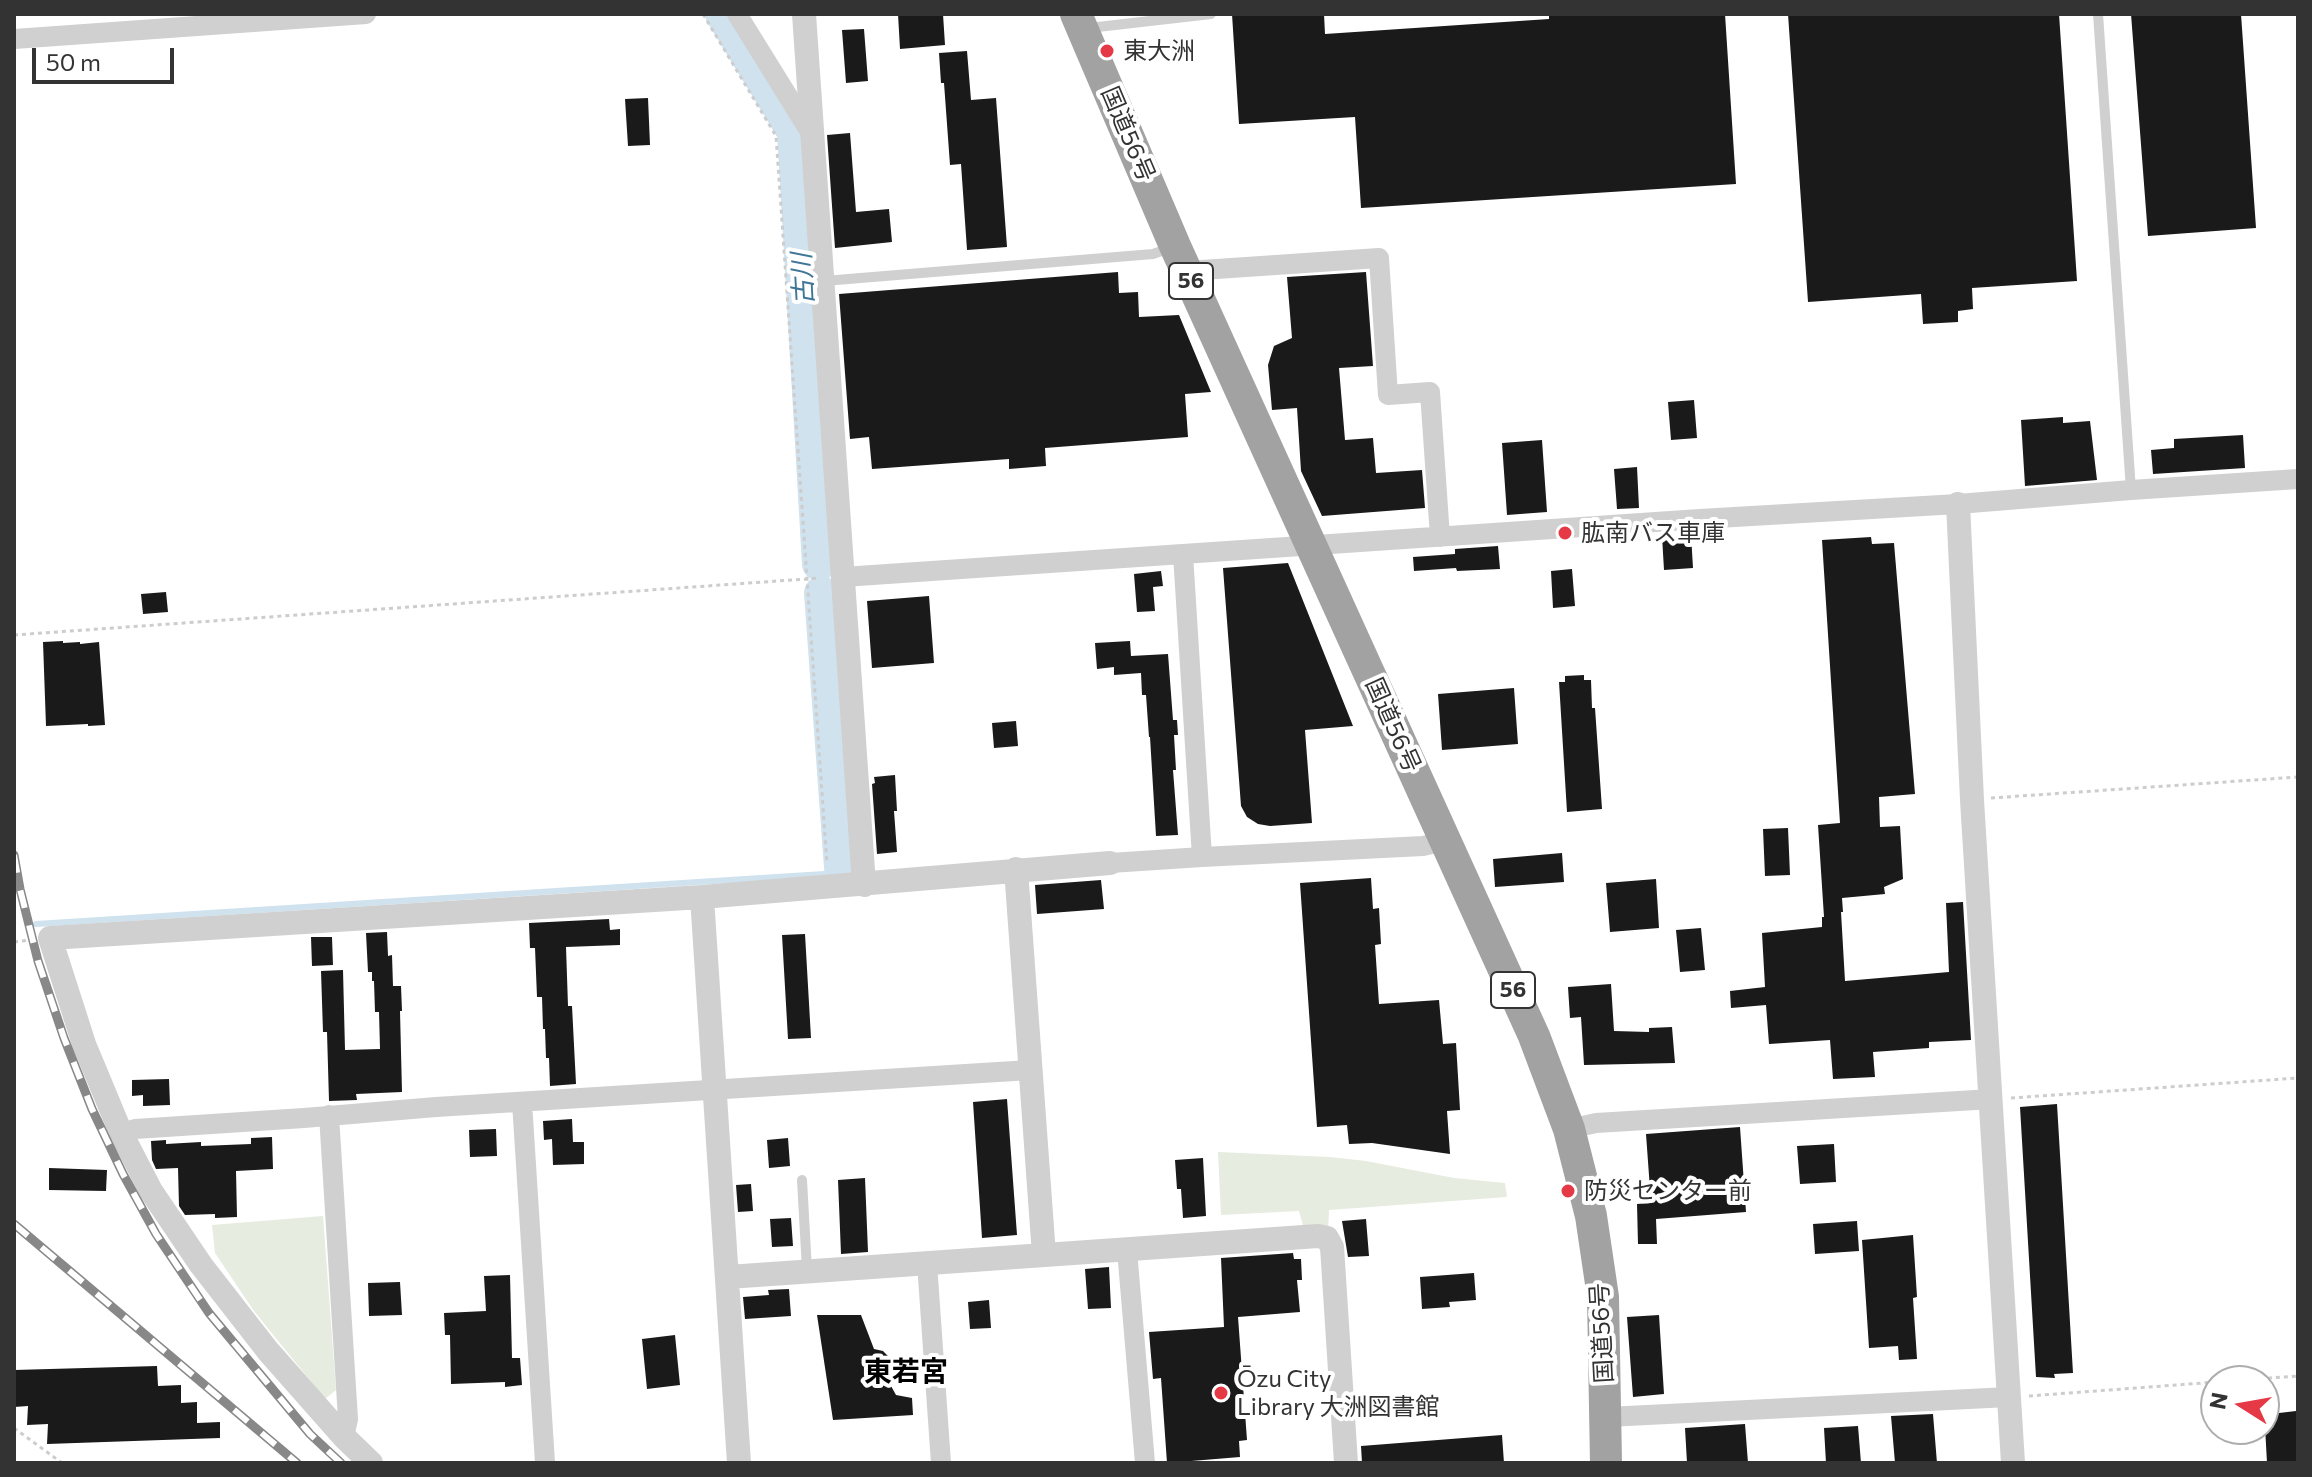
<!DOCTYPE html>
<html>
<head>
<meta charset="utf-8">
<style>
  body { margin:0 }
  #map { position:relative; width:2312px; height:1477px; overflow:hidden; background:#fff; font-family:Commissioner,sans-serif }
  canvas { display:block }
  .frame { position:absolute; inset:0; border:16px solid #333; pointer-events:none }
  .north { position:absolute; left:2200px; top:1365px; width:80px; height:80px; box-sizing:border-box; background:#fff; border:2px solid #adadad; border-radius:50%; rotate:281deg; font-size:22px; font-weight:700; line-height:32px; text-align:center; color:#333 }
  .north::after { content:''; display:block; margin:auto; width:28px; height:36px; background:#e63946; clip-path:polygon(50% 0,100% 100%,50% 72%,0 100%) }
  .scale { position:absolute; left:32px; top:48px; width:142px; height:36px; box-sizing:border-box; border:4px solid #333; border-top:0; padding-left:10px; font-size:24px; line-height:28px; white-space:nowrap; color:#333; -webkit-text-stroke:6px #fff; paint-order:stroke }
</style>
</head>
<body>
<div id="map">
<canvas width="2312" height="1477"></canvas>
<div class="frame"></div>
<div class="north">N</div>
<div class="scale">50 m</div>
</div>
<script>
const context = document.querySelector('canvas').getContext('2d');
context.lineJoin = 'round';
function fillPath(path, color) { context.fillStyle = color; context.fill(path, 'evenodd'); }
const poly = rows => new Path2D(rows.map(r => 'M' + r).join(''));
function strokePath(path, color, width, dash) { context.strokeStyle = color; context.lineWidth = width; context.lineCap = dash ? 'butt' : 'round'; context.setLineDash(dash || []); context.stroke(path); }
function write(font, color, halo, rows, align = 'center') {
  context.font = font + ' Commissioner,"Noto Sans JP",sans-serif'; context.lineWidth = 8; context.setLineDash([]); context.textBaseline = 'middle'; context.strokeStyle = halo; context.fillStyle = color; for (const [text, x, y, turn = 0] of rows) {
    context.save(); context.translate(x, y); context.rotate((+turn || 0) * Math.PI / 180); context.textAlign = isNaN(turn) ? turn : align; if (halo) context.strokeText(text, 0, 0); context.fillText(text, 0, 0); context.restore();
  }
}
fillPath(poly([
  [1218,1152,1330,1157,1366,1161,1454,1178,1505,1183,1507,1197,1329,1210,1328,1233,1304,1229,1299,1211,1221,1215],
  [323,1216,336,1390,325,1399,254,1311,215,1253,212,1225]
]), '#e6ecdf');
strokePath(poly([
  [36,924,824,874,841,867]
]), '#cfe2ee', 6);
strokePath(poly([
  [722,14,794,132,819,564],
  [821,593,841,867]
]), '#cfe2ee', 34);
fillPath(poly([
  [898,14,943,14,945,45,900,49],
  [1232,14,1324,14,1325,34,1549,19,1549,14,1725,14,1736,184,1361,208,1355,117,1239,124],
  [1788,14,2059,14,2077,281,1972,288,1973,309,1958,311,1958,322,1923,324,1921,294,1808,302],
  [2131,14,2241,14,2256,228,2148,236],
  [864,29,868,81,846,83,842,30],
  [967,51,971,100,996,98,1007,247,967,250,961,164,950,165,944,83,941,83,939,53],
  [648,98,650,145,628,146,625,99],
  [850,133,856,212,889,209,892,242,835,248,827,135],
  [1118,272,1119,293,1138,292,1139,317,1179,315,1211,392,1185,394,1188,437,1045,448,1046,466,1009,469,1009,459,872,469,869,437,850,439,839,294],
  [1366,272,1373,366,1339,368,1345,440,1373,438,1376,473,1422,470,1425,508,1322,516,1301,471,1297,408,1272,410,1268,365,1274,346,1292,338,1287,277],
  [1694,400,1697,438,1671,440,1668,402],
  [2063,417,2063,423,2090,421,2097,480,2025,486,2021,420],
  [2243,435,2245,468,2153,474,2151,450,2174,448,2174,439],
  [1542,440,1547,512,1507,515,1502,443],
  [1637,467,1639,508,1617,509,1614,469],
  [1691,534,1693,568,1664,570,1662,536],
  [1871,537,1872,544,1894,543,1915,794,1879,797,1880,827,1900,826,1903,879,1884,887,1885,894,1842,898,1843,912,1841,912,1845,981,1949,972,1946,903,1963,902,1971,1040,1929,1042,1929,1048,1873,1052,1875,1077,1833,1079,1830,1040,1769,1044,1766,1005,1731,1008,1730,991,1765,987,1762,933,1822,927,1822,917,1824,917,1818,825,1840,823,1822,540],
  [1498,546,1500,569,1457,571,1456,568,1414,571,1413,557,1455,554,1455,549],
  [1288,563,1353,726,1305,730,1312,823,1270,826,1258,824,1247,817,1241,806,1223,568],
  [1572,569,1575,606,1553,608,1551,571],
  [1161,571,1163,586,1153,587,1155,611,1137,612,1134,574],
  [166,592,168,612,143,614,141,594],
  [929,596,934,663,872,668,867,601],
  [63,641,63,643,80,642,80,644,99,642,105,725,88,726,88,724,46,726,43,642],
  [1130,641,1131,656,1168,654,1173,720,1177,720,1178,735,1174,735,1176,770,1173,770,1178,835,1156,836,1150,737,1149,737,1146,695,1142,695,1141,673,1114,675,1114,667,1097,669,1095,643],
  [1584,675,1584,680,1591,680,1592,708,1595,708,1602,809,1567,812,1559,682,1565,682,1565,676],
  [1514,688,1518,744,1442,750,1438,694],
  [1016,721,1018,746,994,748,992,723],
  [895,775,897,811,894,811,897,852,877,854,872,784,875,783,874,777],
  [1788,828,1790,875,1765,876,1763,829],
  [1562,853,1564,882,1495,887,1493,859],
  [1371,878,1373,909,1379,908,1381,944,1375,945,1379,1004,1439,1000,1443,1044,1456,1043,1460,1110,1447,1111,1450,1154,1372,1143,1349,1144,1347,1125,1317,1127,1300,883],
  [1656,879,1659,928,1610,932,1606,883],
  [1101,880,1104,909,1037,914,1035,885],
  [609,919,610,930,620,929,620,945,566,947,568,1006,572,1006,576,1084,550,1086,549,1058,546,1058,545,1029,543,1029,542,997,537,997,535,948,530,948,529,923],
  [1701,928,1705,970,1680,972,1676,930],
  [387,932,388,956,392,955,393,986,401,986,402,1011,400,1011,402,1092,356,1094,357,1100,329,1101,327,1032,323,1032,321,971,343,970,345,1050,380,1049,379,1012,375,1012,374,981,372,981,372,972,368,972,366,933],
  [805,934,811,1038,788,1039,782,935],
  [311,937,332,937,333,965,312,966],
  [1611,984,1614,1031,1649,1032,1649,1028,1672,1027,1675,1063,1584,1065,1581,1017,1570,1018,1568,987],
  [169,1079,170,1105,143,1106,143,1095,132,1096,132,1080],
  [1007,1099,1017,1235,982,1238,973,1102],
  [2057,1104,2073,1373,2054,1374,2055,1378,2036,1377,2020,1107],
  [572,1119,573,1142,584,1142,584,1164,553,1165,552,1139,544,1140,543,1121],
  [1740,1127,1746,1212,1656,1219,1657,1244,1638,1244,1637,1204,1651,1203,1646,1134],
  [496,1129,497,1156,470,1157,469,1130],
  [272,1137,273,1169,236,1171,237,1217,215,1218,215,1214,185,1215,179,1206,178,1168,156,1169,152,1160,151,1141,166,1140,166,1144,201,1142,201,1146,251,1144,251,1138],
  [788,1138,790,1166,769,1168,767,1140],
  [1834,1144,1836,1182,1800,1184,1797,1146],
  [1203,1158,1206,1216,1183,1218,1181,1189,1177,1189,1175,1160],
  [49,1168,107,1170,106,1191,49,1190],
  [865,1178,868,1252,841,1254,838,1180],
  [751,1184,753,1211,738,1212,736,1185],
  [791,1218,793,1246,772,1247,770,1219],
  [1366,1219,1369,1256,1348,1257,1342,1221],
  [1857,1221,1859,1251,1815,1254,1813,1224],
  [1913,1235,1917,1297,1913,1298,1917,1359,1899,1360,1898,1346,1869,1348,1862,1240],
  [1293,1253,1294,1259,1301,1259,1302,1280,1297,1280,1300,1312,1238,1317,1247,1440,1239,1441,1240,1457,1167,1463,1161,1378,1153,1379,1149,1332,1224,1327,1221,1258],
  [1109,1267,1111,1308,1088,1309,1085,1269],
  [1474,1273,1476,1300,1449,1302,1450,1307,1422,1309,1420,1277],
  [510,1275,512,1358,520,1358,522,1385,505,1387,505,1382,451,1384,450,1335,445,1335,444,1313,486,1311,484,1276],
  [400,1282,402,1315,369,1316,368,1283],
  [789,1289,791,1316,745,1319,743,1297,769,1295,768,1290],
  [989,1300,991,1328,970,1329,968,1302],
  [817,1315,861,1315,874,1349,883,1351,888,1356,885,1375,896,1395,912,1398,913,1415,833,1420],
  [1659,1315,1664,1394,1633,1397,1627,1317],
  [675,1335,680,1385,647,1389,642,1339],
  [157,1366,158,1386,181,1385,181,1403,197,1402,197,1423,220,1422,220,1438,47,1444,48,1424,27,1425,28,1406,14,1407,14,1370],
  [2278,1407,2279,1413,2296,1411,2298,1463,2267,1463,2264,1408],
  [1933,1414,1937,1463,1895,1463,1891,1416],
  [1745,1424,1748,1463,1687,1463,1685,1428],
  [1858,1426,1861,1463,1826,1463,1824,1428],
  [1502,1435,1504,1463,1362,1463,1361,1446]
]), '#1a1a1a');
strokePath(poly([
  [703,14,776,136,827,864],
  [14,635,820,578],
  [1991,798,2298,777],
  [14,942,30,940],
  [2011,1098,2298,1078],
  [2228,1381,2298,1376],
  [2029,1396,2216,1382],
  [14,1428,62,1463]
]), '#cdcdcd', 3, [4, 4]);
strokePath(poly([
  [2098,14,2131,490],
  [1089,28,1211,14],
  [824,281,1153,254,1170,248],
  [802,1180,807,1270]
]), '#d0d0d0', 10);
strokePath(poly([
  [737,14,812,135],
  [14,39,366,14],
  [1187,271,1379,258,1388,395,1430,392,1440,537],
  [843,577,1700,519,1958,504,2131,490,2298,479],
  [1202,857,1423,846,1445,841],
  [1110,863,1202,857,1183,554],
  [522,1102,545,1463],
  [329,1115,348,1419,344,1437],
  [1569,1129,1596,1123,1992,1099],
  [121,1133,135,1129,304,1118,436,1107,1030,1070],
  [1127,1250,1145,1463],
  [927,1263,941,1463],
  [1607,1417,2009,1397]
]), '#d0d0d0', 20);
strokePath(poly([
  [804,14,864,885],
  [1958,504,1972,800,2013,1463],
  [1016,869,1044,1255],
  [702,897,739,1463],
  [728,1277,1318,1236,1327,1238,1332,1247,1346,1463],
  [371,1463,344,1437,268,1351,201,1265,151,1191,121,1133,84,1044,50,938,702,897,1110,863]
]), '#d0d0d0', 24);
strokePath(poly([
  [1076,14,1175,246,1534,1036,1569,1129,1591,1216,1603,1297,1606,1463]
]), '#a2a2a2', 32);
const rail = poly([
  [14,855,20,889,38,961,64,1038,92,1109,123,1174,156,1234,209,1313,310,1434,341,1463],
  [14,1224,297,1463]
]);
strokePath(rail, '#888', 9);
strokePath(rail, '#fff', 6, [18]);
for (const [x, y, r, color] of [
  [1107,51,8,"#e63946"],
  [1565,533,8,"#e63946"],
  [1568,1191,8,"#e63946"],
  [1221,1393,8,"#e63946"]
]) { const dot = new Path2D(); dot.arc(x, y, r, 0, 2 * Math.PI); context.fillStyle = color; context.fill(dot); strokePath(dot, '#fff', 3); }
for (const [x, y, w] of [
  [1191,281,44],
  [1513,990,44]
]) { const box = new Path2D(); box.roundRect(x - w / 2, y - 18, w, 36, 6); context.fillStyle = '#fff'; context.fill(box); strokePath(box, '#333', 2); }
write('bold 22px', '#333', null, [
  ["56",1191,281],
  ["56",1513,990]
]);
write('24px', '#333', '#fff', [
  ["東大洲",1123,51],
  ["肱南バス車庫",1581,533],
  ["防災センター前",1584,1191],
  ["Ōzu City",1237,1379],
  ["Library 大洲図書館",1237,1407]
], 'left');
write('24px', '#333', '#fff', [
  ["国道56号",1128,134,67],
  ["国道56号",1393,725,66],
  ["国道56号",1602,1333,-93]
]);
write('italic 26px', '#3f7597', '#fff', [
  ["古川",803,279,-93]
]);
write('bold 28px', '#000', '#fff', [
  ["東若宮",906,1372]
]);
</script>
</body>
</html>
